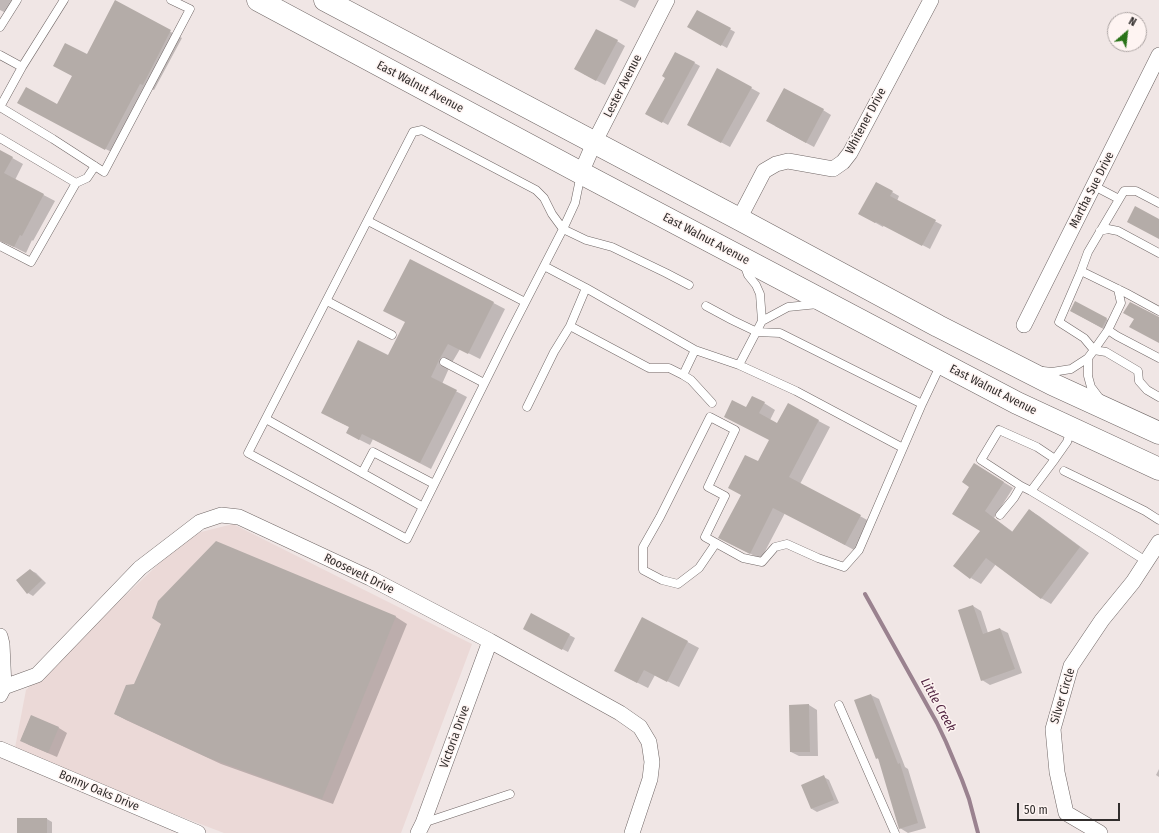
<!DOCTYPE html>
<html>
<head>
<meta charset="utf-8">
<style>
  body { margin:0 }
  #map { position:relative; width:1159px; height:833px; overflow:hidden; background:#f0e6e5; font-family:"Fira Sans Condensed",sans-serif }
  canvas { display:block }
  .north { position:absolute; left:1107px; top:12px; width:40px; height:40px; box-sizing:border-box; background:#fef4f2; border:1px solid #aca4a3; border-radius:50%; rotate:28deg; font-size:11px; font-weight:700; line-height:16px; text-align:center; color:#312d2c }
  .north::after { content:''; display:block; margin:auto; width:14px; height:18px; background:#297318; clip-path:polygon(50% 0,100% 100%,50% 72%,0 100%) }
  .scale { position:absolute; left:1017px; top:803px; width:103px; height:18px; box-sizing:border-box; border:2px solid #312d2c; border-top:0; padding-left:5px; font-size:12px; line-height:14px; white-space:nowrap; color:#312d2c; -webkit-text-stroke:3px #fef4f2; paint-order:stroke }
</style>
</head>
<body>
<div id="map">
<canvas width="1159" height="833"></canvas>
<div class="north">N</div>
<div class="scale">50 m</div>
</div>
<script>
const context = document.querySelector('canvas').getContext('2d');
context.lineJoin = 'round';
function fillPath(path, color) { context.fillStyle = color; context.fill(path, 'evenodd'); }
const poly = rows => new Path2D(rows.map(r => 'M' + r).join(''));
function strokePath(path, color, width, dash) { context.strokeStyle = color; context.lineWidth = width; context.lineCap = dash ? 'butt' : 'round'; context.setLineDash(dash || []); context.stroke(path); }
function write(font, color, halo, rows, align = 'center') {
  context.font = font + ' "Fira Sans Condensed",sans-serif'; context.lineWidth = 3; context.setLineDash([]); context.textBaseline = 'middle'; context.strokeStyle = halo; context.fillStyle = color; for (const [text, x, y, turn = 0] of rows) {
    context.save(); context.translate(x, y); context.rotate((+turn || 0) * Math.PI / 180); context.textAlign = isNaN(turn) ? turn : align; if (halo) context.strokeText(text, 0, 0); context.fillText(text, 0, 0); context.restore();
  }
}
fillPath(poly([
  [233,524,472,644,401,833,224,833,14,753,26,690,189,535]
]), '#ebd9d7');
fillPath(poly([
  [0,0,18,0,8,14,0,10],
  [619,0,639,0,635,8],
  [115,2,182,38,154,90,152,89,117,155,30,109,58,105,73,76,87,55],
  [697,11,735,32,727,48,689,27],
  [617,41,625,46,605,85,584,74],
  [676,53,700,66,668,125,647,113,666,77],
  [751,88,760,93,730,147,696,129],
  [823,110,831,115,814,147,775,126],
  [0,151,23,164,15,180,55,201,33,241,32,240,26,253,0,240],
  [892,192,899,196,897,201,942,225,930,249,884,225,883,227,867,218],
  [411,260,505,309,480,359,460,349,450,366,442,384,467,397,431,469,373,439,370,445,358,439,350,427,333,419,389,356,406,322],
  [1075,302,1112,322,1107,331,1071,311],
  [764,403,775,410,770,420,778,425,788,405,830,427,800,484,871,522,856,551,785,513,761,559,731,544,758,463,770,440,747,408],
  [984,470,1013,488,994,518,1013,532,1029,510,1039,516,1089,553,1051,604,1041,598,996,564,981,584,971,578,981,531],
  [216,543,396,617,407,624,333,804,221,764,126,720,115,714,135,685,162,623],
  [30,570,36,573,46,583,33,596,28,593,18,580],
  [973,606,981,611,988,633,1000,629,1008,633,1022,673,990,685,982,680],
  [532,615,575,638,568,652,524,629],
  [642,618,699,648,679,687,655,675,648,688,626,677],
  [871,695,879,699,905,767,908,769,926,828,908,833,900,828,880,760,877,758],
  [809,705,817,710,818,756,799,756,791,752],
  [31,716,59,728,67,733,57,757,29,745,21,740],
  [1159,769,1159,777,1156,775],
  [824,777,829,780,839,803,817,812,812,809],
  [47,819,52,822,52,833,18,833]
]), '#0003');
strokePath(poly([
  [865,594,937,723,946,742,962,780,969,799,978,833]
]), '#9a828f', 4);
fillPath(poly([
  [115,0,171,30,143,85,140,84,105,150,17,103,26,87,57,104,72,76,53,66,65,43,87,54],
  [697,10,731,28,721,46,687,27],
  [596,29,618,40,596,81,574,69],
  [675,52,695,62,662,123,645,114,665,78,662,76],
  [717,68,752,87,721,143,687,125],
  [784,88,824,109,806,143,766,121],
  [0,150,13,157,4,173,44,194,22,236,20,235,14,247,0,241],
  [876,182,893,191,890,196,936,220,922,246,876,222,875,223,858,214],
  [1135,206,1159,219,1159,239,1127,222],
  [410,259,494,302,468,354,448,344,439,360,431,377,457,390,420,463,362,434,359,440,346,433,349,427,321,413,358,340,388,355,405,322,383,311],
  [1075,301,1107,318,1102,328,1070,311],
  [1130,302,1159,317,1159,343,1129,327,1134,319,1123,313],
  [752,396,765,402,759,413,777,423,788,403,819,420,789,477,861,515,845,545,773,508,750,554,718,538,741,495,728,488,745,455,758,461,769,440,724,417,732,400,746,407],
  [974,463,1004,482,985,511,1012,532,1029,509,1080,547,1041,599,986,558,970,579,953,566,980,531,952,514,969,487,962,482],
  [216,541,396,616,322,799,209,758,114,714,126,685,134,684,161,624,152,618,158,601],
  [30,569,42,580,27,594,16,580],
  [973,605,983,634,1000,628,1015,669,981,681,958,610],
  [531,613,570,634,562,650,523,629],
  [642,617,688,641,667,682,644,670,637,683,614,671],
  [871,694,898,764,900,763,918,823,899,829,878,758,876,759,854,700],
  [809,704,810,752,790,752,789,705],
  [31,715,59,727,48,753,20,741],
  [824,775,834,800,811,809,801,785],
  [17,818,47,818,47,833,17,833]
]), '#b4aca8');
const lane = poly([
  [64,0,22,67,0,107,53,139,104,172,190,9,171,0],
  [0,27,17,0],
  [0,55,22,67],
  [0,138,76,183,31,262,0,246],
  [581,174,575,203,563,229,509,334,407,539,248,453,413,132,422,130,536,190,544,198,552,214,563,229,586,240,612,247,666,273,689,285],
  [76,183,87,178,95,166],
  [1094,186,1119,199],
  [1159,203,1136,191,1124,191,1088,252,1081,271,1126,293,1159,311],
  [368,221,525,302],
  [1100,231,1108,229,1118,231,1159,253],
  [744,264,748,275,756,285,760,294,762,321,739,365,796,391,903,448],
  [544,266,586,288,695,350,739,365],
  [1081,271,1059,322,1084,338,1094,350,1108,330,1121,303,1118,289],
  [586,288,570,326,649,368,669,368,683,375,691,380,712,403],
  [327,301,392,335],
  [706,306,732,320,757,332,780,333,922,404],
  [762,321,788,307,818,304],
  [1108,330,1117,336,1159,358],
  [1088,358,1088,376,1091,387,1100,399],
  [444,362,484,383],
  [1043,371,1052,372,1071,369,1088,358,1094,350,1106,352,1138,371,1139,381,1147,390,1159,397],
  [683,375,695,350],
  [527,407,554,352,570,326],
  [266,419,423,507],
  [1071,430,1067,442,1055,459,1031,491,1108,537,1146,561],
  [1064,471,1099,488,1145,511,1159,520],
  [362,473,373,452,434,484],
  [1031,491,1021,486,981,460,999,430,1037,447,1055,459],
  [1000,515,1014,498,1021,486],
  [716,543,699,568,678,584,662,580,643,570,643,547,660,517,710,417,735,430,708,487,725,496,705,537,743,558,762,562,775,547,787,544,818,558,844,567,859,550,922,404,941,364],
  [839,705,895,833],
  [423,823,510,794]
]);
const street = poly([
  [581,173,594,143,667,0],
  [739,219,764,171,776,164,788,161,833,169,843,162,850,153,931,0],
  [1024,325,1159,55],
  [0,636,2,644,4,687,0,695],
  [4,687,37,675,140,568,200,522,221,515,239,517,370,578,490,641,620,713,640,727,649,742,652,762,650,779,632,833],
  [0,749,198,833],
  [418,833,423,823,490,641],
  [1100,833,1066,813,1057,772,1053,729,1071,666,1102,620,1133,582,1159,542]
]);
const primary = poly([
  [258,0,581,173,941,363,1017,403,1159,469],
  [325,0,739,219,938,326,1052,384,1159,433]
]);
strokePath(lane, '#706766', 9);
strokePath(street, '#706766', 16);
strokePath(primary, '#706766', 23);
strokePath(lane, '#fff', 8);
strokePath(street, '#fff', 15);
strokePath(primary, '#fff', 22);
write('12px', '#312d2c', '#fef4f2', [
  ["Lester Avenue",623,86,-63],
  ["East Walnut Avenue",420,87,28],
  ["Whitener Drive",866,121,-62],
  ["Martha Sue Drive",1092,190,-63],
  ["East Walnut Avenue",706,239,28],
  ["East Walnut Avenue",993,390,27],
  ["Roosevelt Drive",359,574,26],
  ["Silver Circle",1063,696,-73],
  ["Victoria Drive",455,737,-70],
  ["Bonny Oaks Drive",99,791,23]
]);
write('italic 13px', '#542844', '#fef4f2', [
  ["Little Creek",938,705,61]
]);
</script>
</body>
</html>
